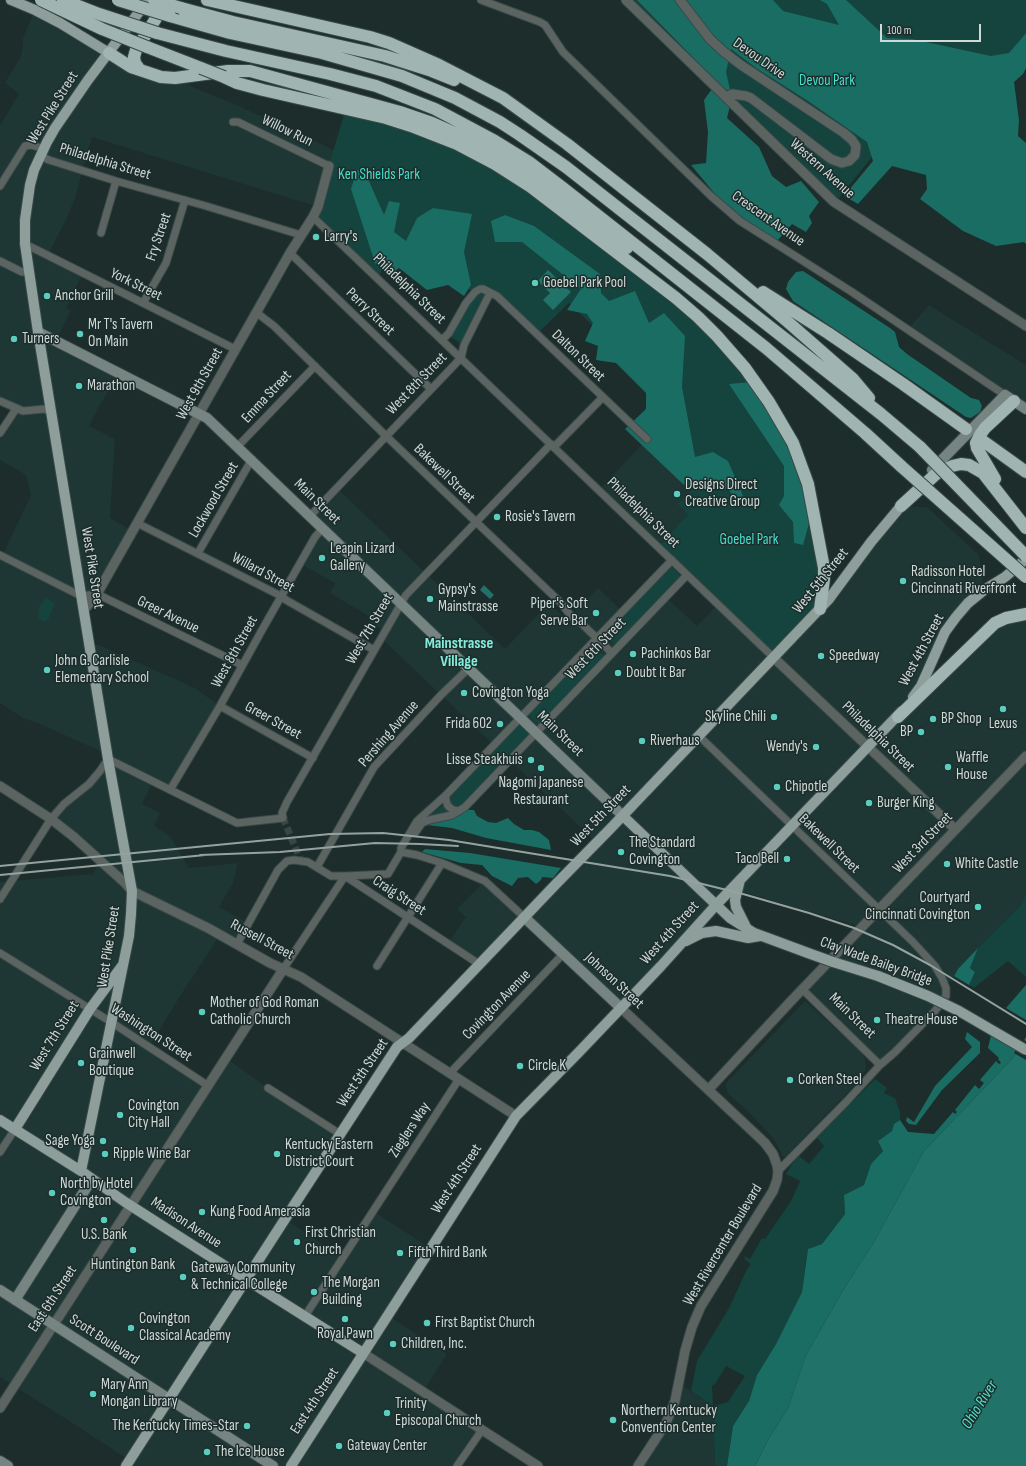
<!DOCTYPE html>
<html>
<head>
<meta charset="utf-8">
<style>
  body { margin:0 }
  #map { position:relative; width:1026px; height:1466px; overflow:hidden; background:#1c2d2b; font-family:"Sofia Sans Condensed",sans-serif }
  canvas { display:block }
  .scale { position:absolute; left:880px; top:24px; width:101px; height:18px; box-sizing:border-box; border:2px solid #cfd9d7; border-top:0; padding-left:5px; font-size:12px; line-height:14px; white-space:nowrap; color:#cfd9d7; -webkit-text-stroke:3px #1c2d2b; paint-order:stroke }
</style>
</head>
<body>
<div id="map">
<canvas width="1026" height="1466"></canvas>
<div class="scale">100 m</div>
</div>
<script>
const context = document.querySelector('canvas').getContext('2d');
context.lineJoin = 'round';
function fillPath(path, color) { context.fillStyle = color; context.fill(path, 'evenodd'); }
const poly = rows => new Path2D(rows.map(r => 'M' + r).join(''));
function strokePath(path, color, width, dash) { context.strokeStyle = color; context.lineWidth = width; context.lineCap = dash ? 'butt' : 'round'; context.setLineDash(dash || []); context.stroke(path); }
function write(font, color, halo, rows, align = 'center') {
  context.font = font + ' "Sofia Sans Condensed",sans-serif'; context.lineWidth = 3; context.setLineDash([]); context.textBaseline = 'middle'; context.strokeStyle = halo; context.fillStyle = color; for (const [text, x, y, turn = 0] of rows) {
    context.save(); context.translate(x, y); context.rotate((+turn || 0) * Math.PI / 180); context.textAlign = isNaN(turn) ? turn : align; if (halo) context.strokeText(text, 0, 0); context.fillText(text, 0, 0); context.restore();
  }
}
fillPath(poly([
  [35,10,131,67,175,78,193,87,239,106,334,150,318,207,92,137,75,198,66,220,48,255,83,273,66,308,71,310,56,341,120,374,101,403,89,426,115,439,110,518,133,531,84,610,90,644,99,645,195,688,220,706,170,790,153,781,142,804,160,813,154,826,170,836,189,868,238,863,233,883,219,907,248,923,237,944,220,935,182,993,149,1047,207,1085,226,1058,268,1088,340,1134,285,1219,342,1257,373,1211,430,1248,387,1315,447,1354,423,1392,482,1430,457,1466,126,1466,129,1460,63,1417,0,1377,0,882,93,874,100,861,51,819,89,784,108,759,100,751,35,722,23,718,0,703,0,555,2,556,31,495,26,475,0,460,0,433,16,409,0,401,0,125,19,94,5,83,20,58,22,52,23,38],
  [929,305,1026,365,1026,409,908,329],
  [647,439,694,488,688,514,658,547,599,490],
  [337,488,505,649,549,603,567,620,598,588,622,611,666,597,697,626,718,604,773,657,901,506,927,507,979,555,984,590,956,617,921,686,985,632,1023,614,1026,608,1026,894,1020,906,958,969,946,988,946,996,880,1065,802,989,861,927,737,890,621,1008,524,918,479,964,448,943,466,917,457,909,485,881,524,917,596,842,382,639,386,632,370,623,367,615,330,593,335,583,306,567,301,561,323,528,310,516],
  [805,1001,861,1052,865,1060,866,1066,865,1071,851,1089,785,1157,783,1156,773,1138,747,1110,728,1094,726,1087,726,1083],
  [679,1383,713,1406,715,1466,639,1466,666,1423]
]), '#1e3734');
fillPath(poly([
  [626,0,1026,0,1026,33,921,160,884,142,835,203],
  [345,112,375,119,455,148,478,160,531,193,609,255,700,325,741,368,795,456,819,563,820,609,773,657,658,547,688,514,678,504,694,488,647,439,654,384,569,303,537,334,497,296,490,296,464,345,447,335,474,292,396,248,377,278,313,217],
  [671,566,681,576,616,644,614,644,605,635],
  [45,598,55,603,48,620,44,622,38,618,39,613,38,609],
  [593,647,595,647,604,655,604,658,540,725,538,725,528,715,529,714],
  [517,725,520,725,529,734,529,736,460,807,454,807,452,805,450,802,451,795],
  [444,804,452,813,429,817,429,816],
  [1026,894,1026,977,1008,961,974,988,969,985,975,972,970,968,978,948,1020,906],
  [875,1079,887,1088,884,1093,895,1098,900,1112,900,1120,894,1124,892,1131,878,1141,883,1151,871,1164,864,1185,844,1195,845,1214,822,1244,808,1249,802,1292,776,1344,757,1375,749,1401,733,1426,727,1466,715,1466,713,1406,691,1391,697,1361,729,1308,747,1269,751,1264,745,1260,744,1256,750,1259,762,1238,765,1239,791,1201,800,1181,786,1174,792,1164,799,1156,809,1164,824,1146,817,1138],
  [726,1366,745,1376,728,1402,713,1406,712,1386,715,1384]
]), '#15433d');
fillPath(poly([
  [637,0,773,0,783,11,839,25,827,4,820,0,846,0,887,38,912,39,991,56,1009,53,1026,33,1026,68,1023,74,1014,82,1019,120,1018,136,1026,143,1026,244,1024,242,996,246,963,231,920,199,927,189,926,175,892,166,858,204,844,196,873,161,867,142,808,101,756,68,731,49,726,72,732,98,727,118,759,147,772,176,786,187,801,181,819,202,809,216,812,223,806,232,792,224,777,241,743,221,720,200,691,165,706,163,708,132,704,100,717,82],
  [357,170,364,170,384,215,389,201,400,203,394,232,406,241,417,218,433,208,472,214,464,252,471,285,464,296,448,285,427,290,399,268,389,276,375,263,351,189],
  [505,215,534,226,600,274,601,293,609,301,635,291,649,323,664,313,685,336,682,387,695,457,713,452,728,461,743,496,736,500,728,489,684,485,625,429,646,409,646,393,616,363,596,360,598,346,585,341,593,323,587,314,567,310,581,289,522,242,495,242,491,221],
  [803,271,890,328,895,332,899,347,907,354,971,398,979,400,982,406,980,412,971,418,966,417,793,301,786,289,788,282,796,272],
  [752,382,795,456,811,516,803,545,794,543,793,522,779,505,784,496,784,466,729,384],
  [465,810,474,810,477,816,488,822,496,823,508,818,514,824,524,830,532,830,539,832,549,840,551,850,486,838,452,828,427,825,430,821,458,816],
  [425,849,470,853,561,868,553,878,542,877,541,880,536,884,528,877,518,878,512,886,492,876,482,865,461,863,422,852],
  [978,948,970,968,975,972,969,985,954,976,958,969],
  [1026,985,1026,1020,1006,1008],
  [967,1032,980,1042,980,1053,942,1090,916,1125,909,1124,906,1121,907,1117,914,1122,935,1086,972,1047,965,1039],
  [991,1035,1007,1044,1017,1051,1012,1059,924,1151,874,1242,845,1287,806,1355,788,1408,768,1440,755,1466,727,1466,733,1426,749,1401,757,1375,776,1344,802,1292,808,1249,822,1244,845,1214,844,1195,864,1185,871,1164,883,1151,878,1141,892,1131,894,1124,900,1120,908,1132,934,1134,953,1112,955,1114,957,1112,955,1110,975,1085,979,1089,984,1083,980,1080,996,1061,999,1064,1001,1063,998,1059,999,1058,988,1048]
]), '#1a6d63');
fillPath(poly([
  [548,270,571,292,553,310,543,300,550,293,538,281],
  [484,585,494,595,490,599,480,590],
  [1026,1037,1026,1466,755,1466,768,1440,788,1408,806,1355,845,1287,874,1242,924,1151,1012,1059]
]), '#217268');
fillPath(poly([
  [1022,1039,1026,1041,1026,1060,1014,1053]
]), '#1c2d2b');
strokePath(poly([
  [283,818,301,861]
]), '#374745', 7, [7, 3.5]);
const minor = poly([
  [481,0,540,22,545,25,563,52,711,196,740,221,852,292,1005,395],
  [233,122,238,122,329,166],
  [41,156,49,160,116,181,206,206,301,235],
  [0,186,25,146,31,145,44,149],
  [313,217,773,657],
  [101,233,116,181],
  [25,244,235,349],
  [290,253,431,389],
  [0,261,22,272,29,271],
  [143,303,166,263,185,200],
  [257,313,274,326,386,436,560,602,571,616,580,622,612,653],
  [442,340,449,333,466,303,475,292,480,289,483,289,497,296,647,439],
  [461,358,464,345,490,293],
  [0,401,23,411,44,409,52,412],
  [0,433,16,409],
  [238,446,315,366],
  [554,447,603,397],
  [310,516,461,358],
  [137,523,281,596,286,600,374,650],
  [198,553,252,459],
  [0,555,81,596,97,594,242,665],
  [220,706,313,758],
  [699,736,913,942,935,966,942,978,946,988,946,996,935,1011,895,1052,880,1065,847,1101,778,1171],
  [170,790,220,706,262,630,315,537,323,528],
  [446,795,446,801,448,806,453,810,459,811],
  [415,833,422,823,429,820,452,815,465,807,687,575],
  [401,852,417,855,442,863,485,881,524,917],
  [317,867,374,767,441,695,469,668],
  [345,876,479,964],
  [0,899,51,819,64,804,89,784,100,771,108,759,237,823,283,818,282,813,287,802,406,595,551,444],
  [237,944,278,870,287,861,294,860,308,862,331,876,345,876,388,874,401,852,401,848,417,821,446,795,672,560],
  [0,953,111,1022,207,1085],
  [377,966,442,863],
  [284,968,345,876],
  [802,989,880,1065],
  [450,1073,563,954],
  [268,1088,340,1134],
  [0,1152,15,1129],
  [305,1316,459,1079],
  [457,1466,482,1430]
]);
const tertiary = poly([
  [626,0,834,202,1026,326],
  [680,0,710,39,724,52,741,65,844,133,852,140,856,146,855,155,849,161,842,163,831,159,751,98,746,96,732,94,726,97],
  [84,610,97,594,290,253,313,217,318,207,329,166],
  [773,657,955,829],
  [0,786,51,819,74,837,125,883,132,891,208,928,270,963,301,977,516,1116],
  [621,1008,765,1143,773,1154,777,1165,778,1171,777,1180,773,1191,701,1306,692,1327,685,1351,675,1401,666,1423,638,1466],
  [709,1089,792,1000,1026,756],
  [363,1353,538,1466],
  [0,1408,284,968]
]);
const secondary = poly([
  [38,332,207,418,623,816],
  [932,470,1005,395,1026,409],
  [524,917,621,1008],
  [0,1290,273,1466],
  [15,1300,92,1179],
  [0,1461,8,1466]
]);
const primary = poly([
  [11,0,35,10,60,23,109,53],
  [913,697,921,686,945,632,956,617,968,603,984,590,1005,577,1026,559],
  [623,816,730,918,754,933,808,953],
  [740,880,735,900,736,907,747,929],
  [686,941,702,933,716,931,748,938,760,936],
  [833,962,878,976],
  [0,1120,81,1171,125,1202,247,1280,363,1353],
  [15,1129,90,1009,122,966],
  [81,1171,129,936,131,914,132,891,108,759,38,332,25,244,25,220,30,185,34,170,47,142,55,128,88,80,148,0],
  [126,1466,285,1219,397,1047,409,1038,557,883,611,828,829,599,871,542,901,506],
  [291,1466,516,1116,579,1052,661,966,716,905,902,711]
]);
const motorway = poly([
  [207,0,370,37,389,43,439,65,503,98,567,144,707,254,788,322,853,379,869,398],
  [181,8,233,22,385,56,429,70,454,80],
  [170,16,230,33,322,53,402,76,455,98,500,122,520,135,566,167,881,414,920,447],
  [157,33,226,51,330,74,376,86,435,109,495,141,529,162,563,188,766,348,865,433,902,467],
  [147,47,201,68],
  [109,53,131,67,161,77,175,78,228,71,250,71,400,112,432,123,466,138,492,152,524,172,627,248],
  [140,70,135,63,134,57,136,50,165,4],
  [224,77,237,83,263,90,386,118,411,126,457,144,495,164,531,187,676,298,698,317,717,336,745,368,769,402,793,443,808,484,824,568,824,579,820,609],
  [763,292,828,333,903,384,966,429],
  [983,441,1026,472],
  [995,479,977,448,976,443,980,435,985,428,1014,401],
  [901,506,936,474,952,466,961,464,969,465,983,473,1026,528],
  [898,717,995,623,1006,618,1026,614]
]);
strokePath(minor, '#394947', 9);
strokePath(tertiary, '#394947', 11);
strokePath(secondary, '#394947', 12);
strokePath(primary, '#394947', 12);
strokePath(motorway, '#394947', 14);
strokePath(minor, '#5c6462', 7);
strokePath(tertiary, '#5c6462', 9);
strokePath(secondary, '#778582', 10);
strokePath(primary, '#8d9e9b', 10);
strokePath(motorway, '#a0b5b1', 12);
strokePath(poly([
  [200,855,280,852,375,843,420,844,458,846],
  [0,866,330,834,383,833,449,840,670,876,743,894,809,913,854,928,893,945,930,965,1026,1024],
  [0,875,205,855]
]), '#95a2a0', 2);
const primaryBridge = poly([
  [808,953,833,962],
  [878,976,928,996,959,1011,1026,1050]
]);
const motorwayBridge = poly([
  [41,0,102,29,147,47],
  [63,0,99,14,157,33],
  [118,0,170,16],
  [154,0,181,8],
  [201,68,224,77],
  [920,447,1026,556],
  [902,467,1026,577]
]);
strokePath(primaryBridge, '#394947', 12, []);
strokePath(motorwayBridge, '#394947', 14, []);
strokePath(primaryBridge, '#8d9e9b', 10);
strokePath(motorwayBridge, '#a0b5b1', 12);
for (const [x, y, r, color] of [
  [316,237,4,"#59cebe"],
  [535,283,4,"#59cebe"],
  [47,296,4,"#59cebe"],
  [80,334,4,"#59cebe"],
  [14,339,4,"#59cebe"],
  [79,386,4,"#59cebe"],
  [677,494,4,"#59cebe"],
  [497,517,4,"#59cebe"],
  [322,558,4,"#59cebe"],
  [903,581,4,"#59cebe"],
  [430,599,4,"#59cebe"],
  [596,613,4,"#59cebe"],
  [633,654,4,"#59cebe"],
  [821,656,4,"#59cebe"],
  [47,670,4,"#59cebe"],
  [618,673,4,"#59cebe"],
  [464,693,4,"#59cebe"],
  [1003,709,4,"#59cebe"],
  [774,717,4,"#59cebe"],
  [933,719,4,"#59cebe"],
  [500,724,4,"#59cebe"],
  [921,732,4,"#59cebe"],
  [642,741,4,"#59cebe"],
  [816,747,4,"#59cebe"],
  [531,760,4,"#59cebe"],
  [948,767,4,"#59cebe"],
  [541,768,4,"#59cebe"],
  [777,787,4,"#59cebe"],
  [869,803,4,"#59cebe"],
  [621,852,4,"#59cebe"],
  [787,859,4,"#59cebe"],
  [947,864,4,"#59cebe"],
  [978,907,4,"#59cebe"],
  [202,1012,4,"#59cebe"],
  [877,1020,4,"#59cebe"],
  [81,1063,4,"#59cebe"],
  [520,1066,4,"#59cebe"],
  [790,1080,4,"#59cebe"],
  [120,1115,4,"#59cebe"],
  [103,1141,4,"#59cebe"],
  [105,1154,4,"#59cebe"],
  [277,1154,4,"#59cebe"],
  [52,1193,4,"#59cebe"],
  [202,1212,4,"#59cebe"],
  [104,1220,4,"#59cebe"],
  [297,1242,4,"#59cebe"],
  [133,1250,4,"#59cebe"],
  [400,1253,4,"#59cebe"],
  [183,1277,4,"#59cebe"],
  [314,1292,4,"#59cebe"],
  [345,1319,4,"#59cebe"],
  [427,1323,4,"#59cebe"],
  [131,1328,4,"#59cebe"],
  [393,1344,4,"#59cebe"],
  [93,1394,4,"#59cebe"],
  [387,1413,4,"#59cebe"],
  [613,1420,4,"#59cebe"],
  [247,1426,4,"#59cebe"],
  [339,1446,4,"#59cebe"],
  [207,1452,4,"#59cebe"]
]) { const dot = new Path2D(); dot.arc(x, y, r, 0, 2 * Math.PI); context.fillStyle = color; context.fill(dot); strokePath(dot, '#1c2d2b', 1.5); }
write('15px', '#cfd9d7', '#1c2d2b', [
  ["Devou Drive",759,59,35],
  ["West Pike Street",53,108,-58],
  ["Willow Run",287,131,26],
  ["Philadelphia Street",105,162,17],
  ["Western Avenue",822,169,42],
  ["Crescent Avenue",768,219,35],
  ["Fry Street",159,237,-71],
  ["York Street",136,285,26],
  ["Philadelphia Street",409,289,44],
  ["Perry Street",370,312,44],
  ["Dalton Street",578,356,44],
  ["West 9th Street",200,384,-61],
  ["West 8th Street",417,384,-46],
  ["Emma Street",267,397,-47],
  ["Bakewell Street",444,474,44],
  ["Lockwood Street",214,500,-60],
  ["Main Street",317,502,44],
  ["Philadelphia Street",643,513,44],
  ["West Pike Street",92,568,81],
  ["Willard Street",263,573,28],
  ["West 5th Street",821,581,-51],
  ["Greer Avenue",168,615,26],
  ["West 7th Street",370,629,-60],
  ["West 6th Street",596,649,-46],
  ["West 4th Street",922,650,-62],
  ["West 8th Street",235,652,-61],
  ["Greer Street",273,721,29],
  ["Pershing Avenue",389,734,-49],
  ["Main Street",560,734,44],
  ["Philadelphia Street",878,737,44],
  ["West 5th Street",601,816,-46],
  ["West 3rd Street",923,843,-46],
  ["Bakewell Street",829,844,44],
  ["Craig Street",399,896,33],
  ["West 4th Street",670,933,-48],
  ["Russell Street",262,940,28],
  ["West Pike Street",109,947,-81],
  ["Clay Wade Bailey Bridge",876,962,20],
  ["Johnson Street",614,981,43],
  ["Covington Avenue",497,1005,-46],
  ["Main Street",852,1016,44],
  ["Washington Street",151,1033,33],
  ["West 7th Street",55,1036,-58],
  ["West 5th Street",363,1073,-56],
  ["Zieglers Way",410,1130,-57],
  ["West 4th Street",457,1179,-57],
  ["Madison Avenue",186,1223,33],
  ["West Rivercenter Boulevard",723,1245,-59],
  ["East 6th Street",53,1299,-57],
  ["Scott Boulevard",104,1340,33],
  ["East 4th Street",315,1401,-57]
]);
write('15px', '#46decc', '#1c2d2b', [
  ["Devou Park",827,81],
  ["Ken Shields Park",379,175],
  ["Goebel Park",749,540]
]);
write('15px', '#cfd9d7', '#1c2d2b', [
  ["Larry's",324,237],
  ["Goebel Park Pool",543,283],
  ["Anchor Grill",55,296],
  ["Mr T's Tavern",88,325],
  ["On Main",88,342],
  ["Turners",22,339],
  ["Marathon",87,386],
  ["Designs Direct",685,485],
  ["Creative Group",685,502],
  ["Rosie's Tavern",505,517],
  ["Leapin Lizard",330,549],
  ["Gallery",330,566],
  ["Radisson Hotel",911,572],
  ["Cincinnati Riverfront",911,589],
  ["Gypsy's",438,590],
  ["Mainstrasse",438,607],
  ["Piper's Soft",588,604,"right"],
  ["Serve Bar",588,621,"right"],
  ["Pachinkos Bar",641,654],
  ["Speedway",829,656],
  ["John G. Carlisle",55,661],
  ["Elementary School",55,678],
  ["Doubt It Bar",626,673],
  ["Covington Yoga",472,693],
  ["Skyline Chili",766,717,"right"],
  ["BP Shop",941,719],
  ["Frida 602",492,724,"right"],
  ["Lexus",1003,724,"center"],
  ["BP",913,732,"right"],
  ["Riverhaus",650,741],
  ["Wendy's",808,747,"right"],
  ["Waffle",956,758],
  ["House",956,775],
  ["Lisse Steakhuis",523,760,"right"],
  ["Nagomi Japanese",541,783,"center"],
  ["Restaurant",541,800,"center"],
  ["Chipotle",785,787],
  ["Burger King",877,803],
  ["The Standard",629,843],
  ["Covington",629,860],
  ["Taco Bell",779,859,"right"],
  ["White Castle",955,864],
  ["Courtyard",970,898,"right"],
  ["Cincinnati Covington",970,915,"right"],
  ["Mother of God Roman",210,1003],
  ["Catholic Church",210,1020],
  ["Theatre House",885,1020],
  ["Grainwell",89,1054],
  ["Boutique",89,1071],
  ["Circle K",528,1066],
  ["Corken Steel",798,1080],
  ["Covington",128,1106],
  ["City Hall",128,1123],
  ["Sage Yoga",95,1141,"right"],
  ["Kentucky Eastern",285,1145],
  ["District Court",285,1162],
  ["Ripple Wine Bar",113,1154],
  ["North by Hotel",60,1184],
  ["Covington",60,1201],
  ["Kung Food Amerasia",210,1212],
  ["First Christian",305,1233],
  ["Church",305,1250],
  ["U.S. Bank",104,1235,"center"],
  ["Fifth Third Bank",408,1253],
  ["Huntington Bank",133,1265,"center"],
  ["Gateway Community",191,1268],
  ["& Technical College",191,1285],
  ["The Morgan",322,1283],
  ["Building",322,1300],
  ["Covington",139,1319],
  ["Classical Academy",139,1336],
  ["First Baptist Church",435,1323],
  ["Royal Pawn",345,1334,"center"],
  ["Children, Inc.",401,1344],
  ["Mary Ann",101,1385],
  ["Mongan Library",101,1402],
  ["Trinity",395,1404],
  ["Episcopal Church",395,1421],
  ["Northern Kentucky",621,1411],
  ["Convention Center",621,1428],
  ["The Kentucky Times-Star",239,1426,"right"],
  ["Gateway Center",347,1446],
  ["The Ice House",215,1452]
], 'left');
write('bold 16px', '#84ecdd', '#1c2d2b', [
  ["Mainstrasse",459,644],
  ["Village",459,662]
]);
write('italic 16px', '#4de3d1', '#1c2d2b', [
  ["Ohio River",980,1405,-58]
]);
</script>
</body>
</html>
